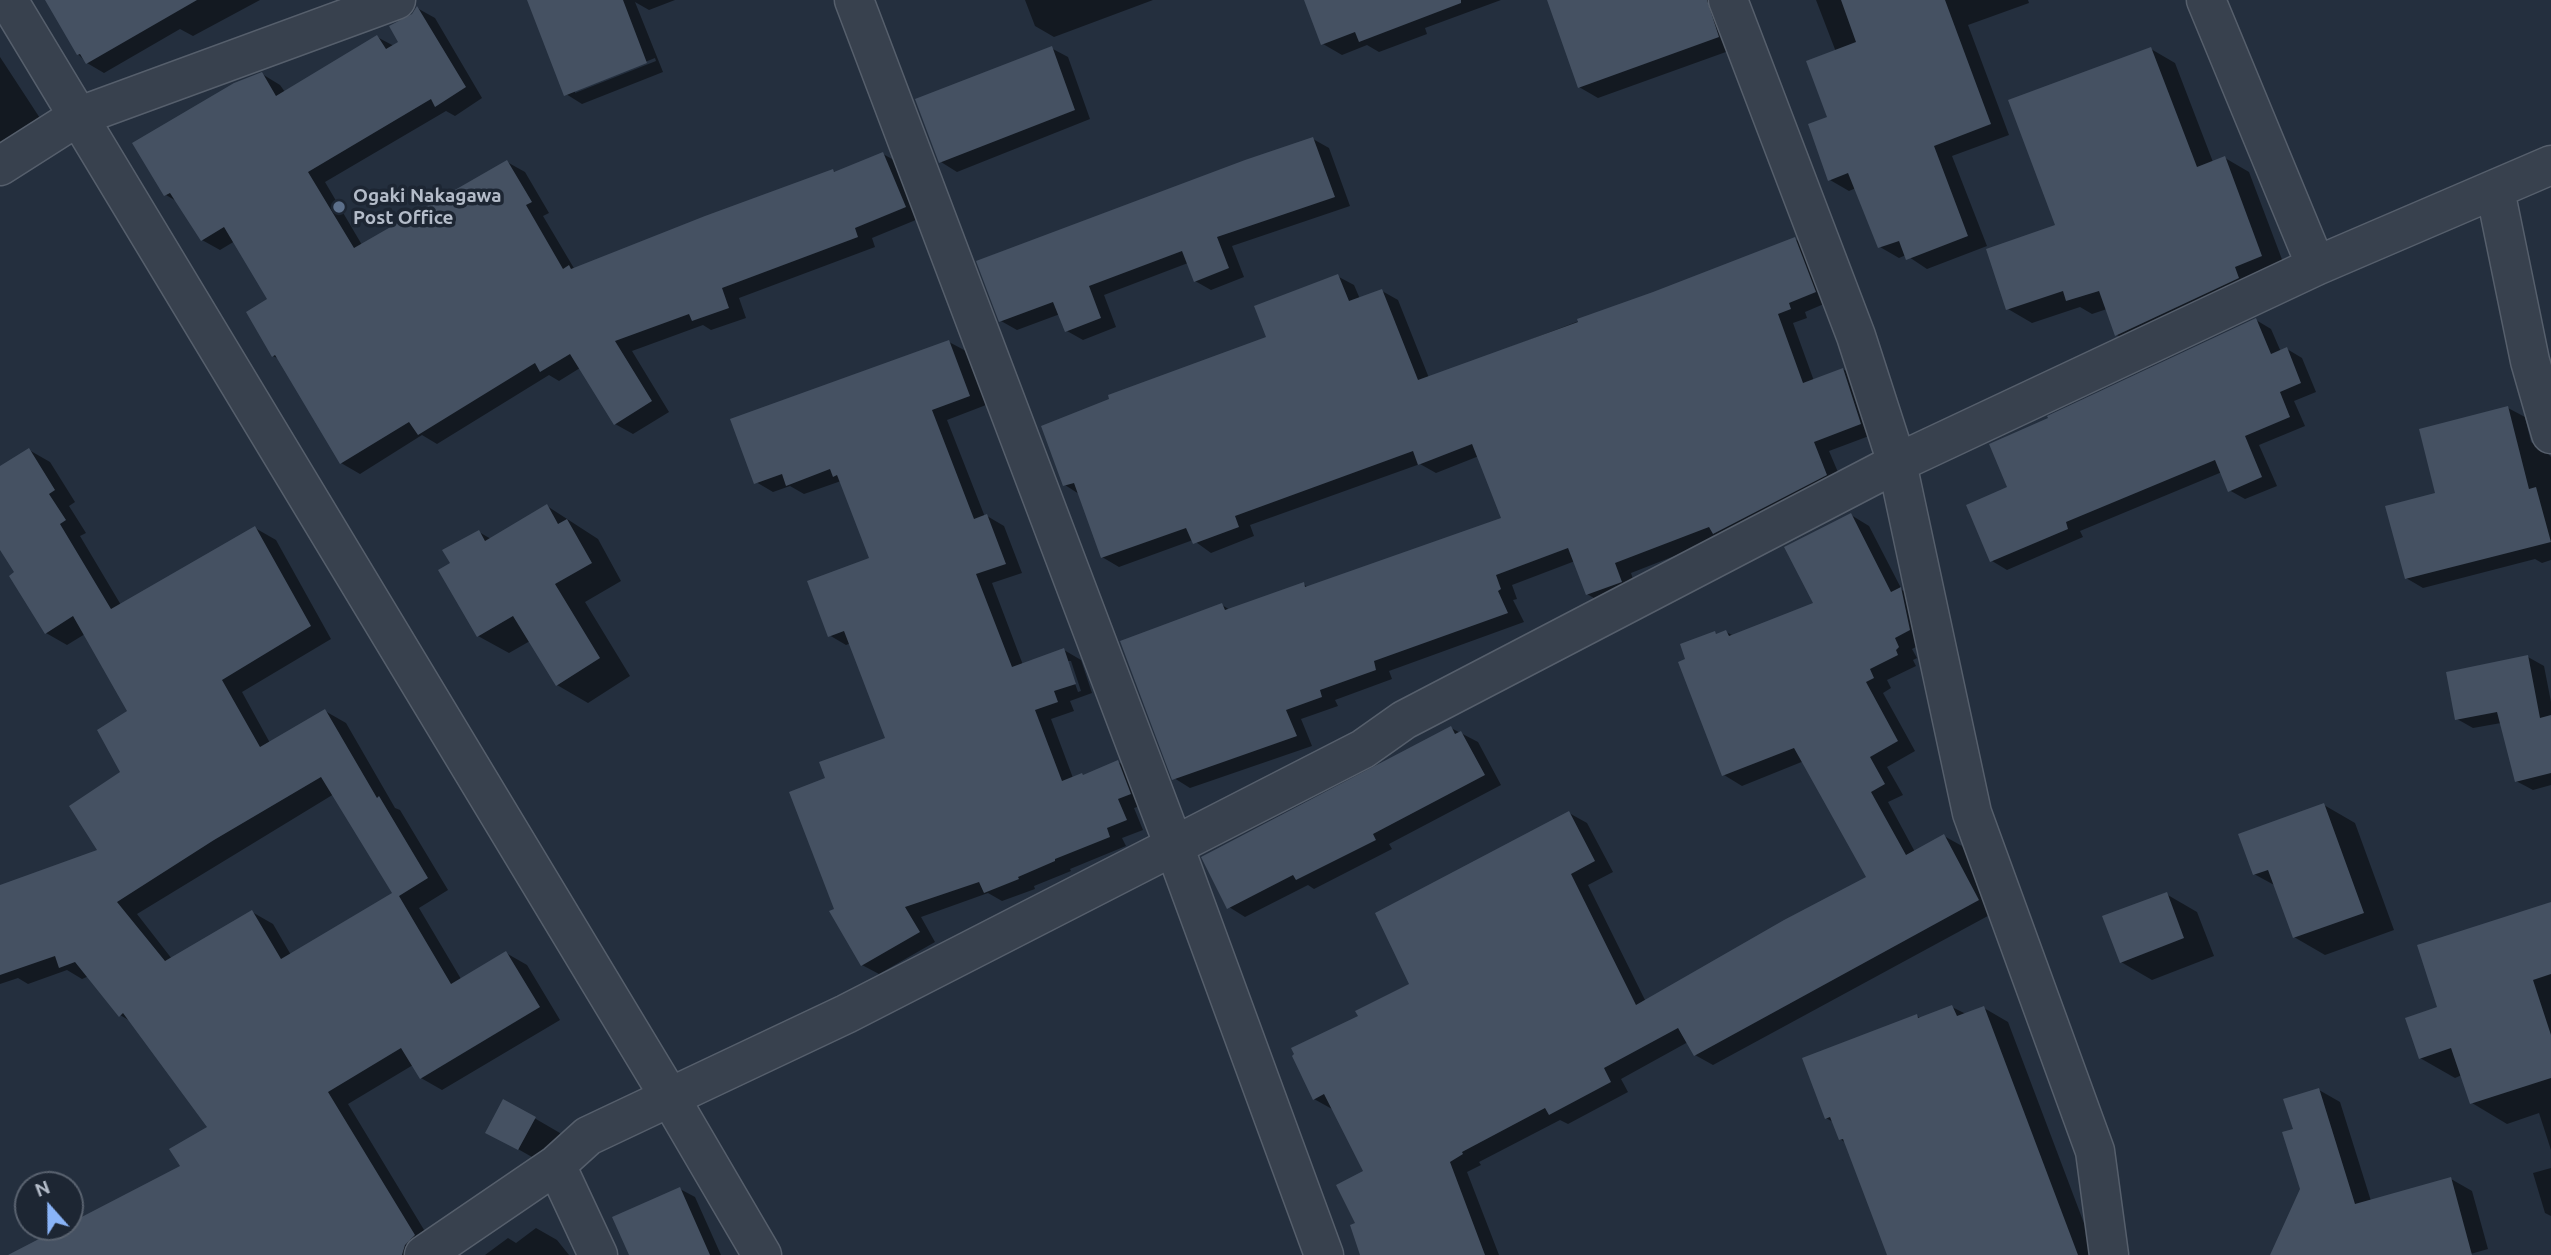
<!DOCTYPE html>
<html>
<head>
<meta charset="utf-8">
<style>
  body { margin:0 }
  #map { position:relative; width:2551px; height:1255px; overflow:hidden; background:#242f3e; font-family:Ubuntu,sans-serif }
  canvas { display:block }
  .north { position:absolute; left:14px; top:1171px; width:70px; height:70px; box-sizing:border-box; background:#1d2633; border:2px solid #59626f; border-radius:50%; rotate:339deg; font-size:19px; font-weight:700; line-height:28px; text-align:center; color:#b4bcc9 }
  .north::after { content:''; display:block; margin:auto; width:24px; height:32px; background:#8ab4f8; clip-path:polygon(50% 0,100% 100%,50% 72%,0 100%) }
</style>
</head>
<body>
<div id="map">
<canvas width="2551" height="1255"></canvas>
<div class="north">N</div>
</div>
<script>
const context = document.querySelector('canvas').getContext('2d');
context.lineJoin = 'round';
function fillPath(path, color) { context.fillStyle = color; context.fill(path, 'evenodd'); }
const poly = rows => new Path2D(rows.map(r => 'M' + r).join(''));
function strokePath(path, color, width, dash) { context.strokeStyle = color; context.lineWidth = width; context.lineCap = dash ? 'butt' : 'round'; context.setLineDash(dash || []); context.stroke(path); }
function write(font, color, halo, rows, align = 'center') {
  context.font = font + ' Ubuntu,sans-serif'; context.lineWidth = 7; context.setLineDash([]); context.textBaseline = 'middle'; context.strokeStyle = halo; context.fillStyle = color; for (const [text, x, y, turn = 0] of rows) {
    context.save(); context.translate(x, y); context.rotate((+turn || 0) * Math.PI / 180); context.textAlign = isNaN(turn) ? turn : align; if (halo) context.strokeText(text, 0, 0); context.fillText(text, 0, 0); context.restore();
  }
}
fillPath(poly([
  [47,0,260,0,193,36,180,29,104,73,87,63,78,54],
  [549,0,675,0,649,10,635,2,663,72,582,104,566,94],
  [655,58,656,61,575,93,575,90],
  [1025,0,1153,0,1054,37,1035,26],
  [1306,0,1501,0,1425,28,1427,34,1379,52,1367,45,1342,55,1323,44],
  [1549,0,1729,0,1737,48,1598,98,1579,87],
  [1816,0,2028,0,2029,3,1968,25,2009,135,1952,156,1987,246,1927,269,1906,255,1899,258,1880,247,1856,188,1849,191,1830,180,1829,118,1836,52],
  [417,8,435,18,482,98,455,116,446,111,325,182,362,245,507,162,525,172,549,213,543,216,575,270,833,171,837,173,883,154,901,164,923,217,872,238,875,247,739,298,746,318,711,330,703,325,632,351,669,412,633,434,615,424,580,368,559,381,549,375,437,444,422,435,360,474,341,463,279,359,273,356,270,300,235,241,220,250,202,240,178,202,166,195,262,74,280,85,285,92,377,37,394,46,401,42],
  [1051,48,1068,57,1090,119,957,172,941,162],
  [2151,49,2175,63,2213,162,2225,158,2249,172,2286,270,2141,349,2117,335,2107,309,2092,314,2080,307,2032,323,2008,309,2057,226],
  [0,57,51,135,0,170],
  [1313,139,1329,148,1350,206,1232,246,1244,277,1211,290,1195,281,1188,263,1104,295,1116,327,1083,340,1067,331,1060,314,1017,330,1001,321],
  [1795,239,1811,248,1831,301,1805,312,1807,318,1793,323,1814,381,1843,369,1860,379,1877,433,1829,451,1843,484,1723,537,1631,573,1637,591,1604,604,1587,594,1575,561,1512,585,1517,599,1513,600,1524,622,1389,671,1392,679,1335,700,1338,706,1301,719,1312,746,1190,788,1174,778,1222,605,1230,610,1303,584,1309,588,1503,519,1479,456,1436,473,1420,464,1250,525,1254,536,1211,553,1193,540,1119,567,1102,557,1079,494,1065,485,1268,338,1337,276,1354,285,1360,299,1382,291,1398,300,1429,378],
  [2256,320,2271,329,2281,352,2287,349,2302,358,2316,392,2294,401,2305,426,2259,445,2277,486,2245,499,2229,490,2222,472,2080,531,2083,537,2007,570,1992,561,2009,488],
  [949,342,966,351,986,405,947,420,985,517,987,516,1004,526,1022,573,992,583,1023,665,1064,650,1081,660,1092,693,1070,701,1074,711,1051,719,1073,778,1084,776,1118,762,1135,772,1147,804,1134,808,1143,830,1122,838,1126,846,1070,869,1071,871,1034,886,1035,889,1002,901,988,893,921,917,935,942,879,974,862,965,827,779,887,739,851,643,846,645,829,635,871,559,841,481,804,494,790,486,773,492,756,482],
  [1067,661,1071,661,1081,691,1078,692],
  [2508,408,2525,417,2531,442,2546,451,2551,457,2551,560,2542,563,2535,559,2423,588,2406,578,2437,494],
  [29,450,50,462,75,502,69,506,86,533,80,536,121,605,255,528,276,540,331,639,242,692,270,743,325,711,346,723,395,808,400,810,448,890,419,908,461,979,506,953,527,965,560,1020,442,1090,421,1078,413,1065,348,1104,435,1248,427,1255,25,1255,66,1227,182,1167,209,1127,132,1022,120,1015,89,976,82,979,67,970,28,984,18,978,0,984,0,887,99,851,122,773,130,712,85,634,67,645,46,633,17,573,0,547,0,468],
  [334,794,394,894,291,955,273,924,252,912,172,959,137,914],
  [547,506,598,539,621,581,585,602,630,676,588,703,557,685,530,641,509,653,478,636,452,564,479,532,491,539],
  [1851,515,1869,526,1902,590,1919,600,1928,641,1912,649,1917,658,1913,660,1916,666,1887,680,1891,688,1883,693,1915,751,1887,767,1903,795,1888,802,1915,852,1944,836,1962,846,1997,911,1713,1065,1695,1055,1688,1042,1621,1079,1628,1092,1568,1124,1560,1120,1479,1162,1481,1165,1467,1172,1499,1255,1362,1255,1357,1224,1365,1171,1332,1109,1314,1099,1360,1017,1411,985,1569,813,1587,823,1613,872,1588,885,1646,1002,1869,878,1804,761,1742,786,1724,775,1688,660,1715,633,1718,635,1726,632,1734,636,1815,604],
  [2528,657,2544,666,2551,702,2551,785,2533,790,2516,781,2501,723,2473,728,2457,719],
  [1451,728,1478,742,1501,785,1389,844,1392,849,1314,889,1308,885,1245,917,1229,907],
  [2324,805,2355,823,2394,930,2325,955,2294,937,2276,886,2254,874],
  [2166,894,2197,912,2214,956,2152,980,2121,962],
  [2551,904,2551,1150,2539,1113,2507,1124,2472,1103,2462,1075,2455,1078,2420,1058,2439,1008],
  [1952,1007,1966,1014,1984,1008,2008,1022,2096,1255,1889,1255,1846,1143,1840,1139,1833,1122,1826,1118,1916,1016,1921,1018],
  [2319,1090,2340,1102,2371,1201,2451,1179,2472,1191,2488,1249,2467,1255,2272,1255,2302,1190,2295,1130],
  [529,1115,560,1133,560,1147,539,1161,488,1132],
  [2551,1168,2551,1216,2545,1213,2533,1173],
  [680,1189,695,1197,721,1255,631,1255],
  [536,1228,557,1240,569,1255,485,1255,508,1238,516,1243]
]), '#0007');
fillPath(poly([
  [45,0,197,0,86,64,80,54,77,55],
  [527,0,623,0,647,63,564,96],
  [1304,0,1461,0,1461,3,1359,42,1355,32,1321,45],
  [1547,0,1707,0,1719,37,1578,88],
  [1841,0,1945,0,1991,124,1934,146,1968,236,1906,260,1899,241,1878,248,1848,173,1828,181,1808,124,1827,117,1806,61,1856,42],
  [417,6,466,87,435,107,431,99,308,172,354,248,507,160,532,202,526,205,563,269,569,265,571,269,705,216,833,169,834,172,883,152,906,207,855,228,858,237,722,288,729,308,692,321,689,314,615,341,652,401,614,425,570,354,540,372,535,363,418,435,409,422,340,464,275,355,272,357,246,312,267,299,224,227,201,241,170,193,164,196,132,143,234,83,262,72,276,96,377,35,386,49,398,42,389,26,412,14],
  [1052,46,1075,110,939,163,915,99],
  [2151,47,2197,167,2225,156,2262,256,2235,267,2239,278,2115,336,2099,291,2066,301,2063,291,2006,310,1986,249,2055,225,2008,100],
  [1313,137,1335,197,1217,237,1229,268,1194,282,1182,251,1089,286,1101,318,1065,332,1053,302,999,322,976,261,1245,160],
  [1795,237,1816,292,1789,303,1791,309,1778,314,1803,383,1843,368,1861,424,1814,442,1827,475,1713,534,1709,527,1615,563,1622,582,1586,595,1568,548,1496,575,1501,589,1498,591,1508,613,1374,661,1376,670,1320,690,1322,697,1286,710,1297,736,1172,780,1120,641,1222,603,1225,610,1304,582,1305,587,1501,518,1472,444,1418,465,1413,451,1235,516,1239,527,1193,544,1186,528,1101,558,1074,483,1063,486,1041,426,1109,399,1108,395,1266,337,1254,306,1338,274,1349,301,1382,289,1418,380,1578,322,1577,319,1653,292],
  [2256,318,2271,354,2287,347,2301,383,2280,392,2290,417,2245,436,2262,477,2228,492,2215,460,2066,522,2068,529,1990,562,1966,505,2007,487,1989,444,2048,418,2047,416],
  [949,340,970,396,932,410,974,519,987,514,1006,564,976,574,1012,667,1064,648,1076,684,1054,691,1058,702,1035,710,1062,781,1082,773,1083,775,1118,760,1131,794,1118,799,1127,820,1107,828,1110,837,1055,859,1055,861,1018,877,1019,879,984,893,979,882,905,907,920,932,861,966,829,911,834,909,789,792,825,778,819,762,885,738,844,631,828,637,807,581,869,558,837,475,833,477,830,469,786,486,782,474,754,484,730,419],
  [2508,406,2529,489,2536,487,2551,542,2405,579,2385,506,2435,493,2419,429],
  [29,448,55,490,49,494,66,520,60,524,111,609,255,526,311,626,222,680,260,747,325,709,377,798,379,796,428,878,399,896,451,984,506,951,540,1007,420,1079,401,1048,328,1092,415,1235,405,1245,402,1255,8,1255,62,1227,70,1227,70,1223,180,1166,169,1149,207,1127,123,1013,119,1017,75,962,59,968,55,956,0,975,0,885,97,850,69,806,120,772,97,730,127,711,73,616,45,634,9,576,14,572,0,550,0,466],
  [321,777,392,893,281,959,252,910,165,961,117,902,214,840],
  [547,504,558,524,567,519,592,563,555,584,600,658,556,686,513,616,477,637,438,570,450,563,442,550,479,530,485,541],
  [1851,513,1891,592,1901,587,1910,630,1895,638,1899,647,1896,650,1898,655,1870,669,1874,678,1866,682,1898,741,1870,757,1885,784,1871,792,1906,855,1944,834,1979,900,1694,1056,1678,1028,1604,1068,1611,1082,1549,1115,1545,1108,1462,1152,1463,1154,1450,1162,1485,1255,1360,1255,1350,1225,1355,1223,1336,1185,1363,1171,1324,1094,1313,1100,1292,1056,1294,1054,1291,1048,1358,1016,1355,1011,1409,984,1375,913,1569,811,1595,861,1571,874,1636,1005,1784,920,1866,877,1794,748,1722,776,1678,662,1685,659,1680,644,1715,631,1716,634,1726,630,1729,636,1813,603,1784,547],
  [2528,655,2540,718,2551,715,2551,773,2515,782,2497,712,2455,720,2446,672],
  [1451,726,1455,734,1461,731,1485,775,1373,834,1376,840,1296,880,1293,875,1227,909,1201,857],
  [2324,803,2364,913,2293,938,2268,870,2253,875,2238,834],
  [2167,892,2184,938,2120,963,2102,916],
  [2551,902,2551,974,2533,980,2551,1035,2551,1078,2470,1104,2451,1048,2419,1059,2405,1018,2437,1007,2417,945],
  [1952,1005,1957,1016,1984,1006,2078,1255,1887,1255,1843,1139,1839,1140,1830,1117,1825,1119,1802,1058,1917,1014,1918,1018],
  [2319,1088,2355,1204,2451,1177,2472,1255,2270,1255,2300,1189,2282,1132,2293,1129,2283,1099],
  [503,1099,536,1117,518,1150,485,1133],
  [680,1187,710,1255,629,1255,612,1217]
]), '#455162');
const street = poly([
  [8,0,669,1096,762,1255],
  [854,0,1174,846,1324,1255],
  [1728,0,1856,336,1897,463,1972,813,2095,1151,2109,1255],
  [2206,0,2316,266],
  [0,166,77,117,396,0],
  [2495,190,2530,361,2551,434],
  [556,1165,598,1255],
  [424,1255,556,1165,588,1136,846,1014,1363,749,1404,720,1897,463,2316,266,2551,165]
]);
strokePath(street, '#565f6c', 41);
strokePath(street, '#38414e', 38);
for (const [x, y, r, color] of [
  [339,207,7,"#5c6f8a"]
]) { const dot = new Path2D(); dot.arc(x, y, r, 0, 2 * Math.PI); context.fillStyle = color; context.fill(dot); strokePath(dot, '#1d2633', 2.5); }
write('bold 19px', '#b4bcc9', '#1d2633', [
  ["Ogaki Nakagawa",353,196],
  ["Post Office",353,218]
], 'left');
</script>
</body>
</html>
